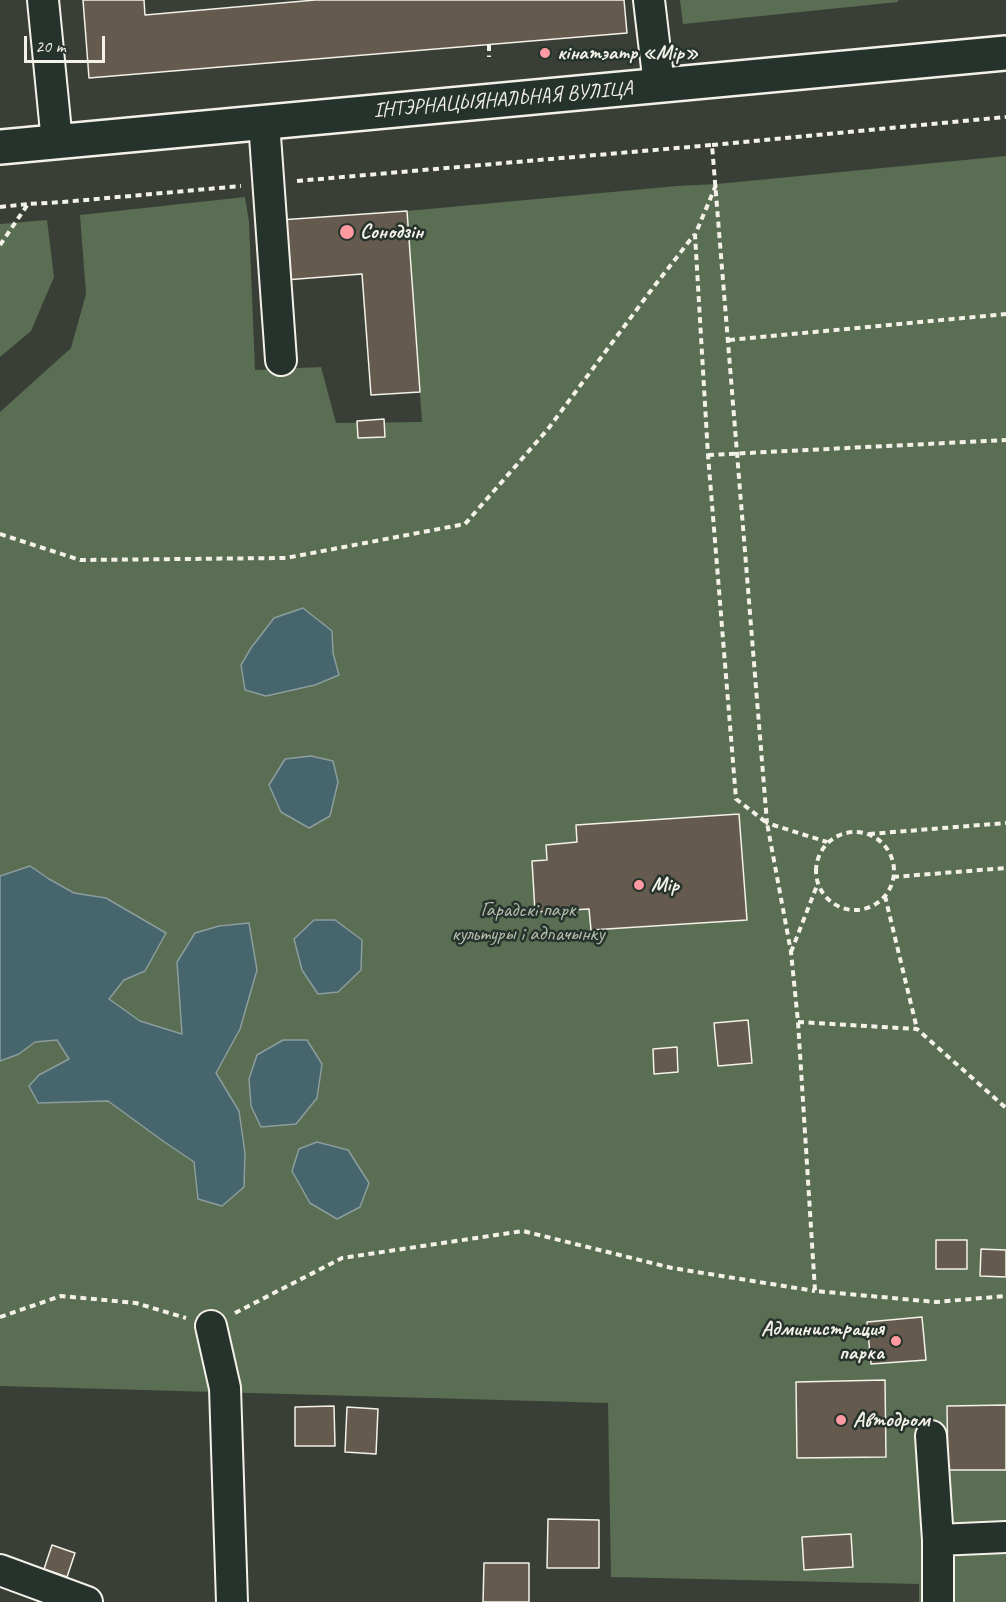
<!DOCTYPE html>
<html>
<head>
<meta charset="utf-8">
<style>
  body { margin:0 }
  #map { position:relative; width:1006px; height:1602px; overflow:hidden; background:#393f37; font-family:Caveat,sans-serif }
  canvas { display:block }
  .scale { position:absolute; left:24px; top:36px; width:81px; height:27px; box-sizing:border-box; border:3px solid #f4f1e8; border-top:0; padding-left:8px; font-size:18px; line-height:21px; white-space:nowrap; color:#f4f1e8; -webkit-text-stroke:4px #26332d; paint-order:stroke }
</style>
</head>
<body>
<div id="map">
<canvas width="1006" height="1602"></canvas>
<div class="scale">20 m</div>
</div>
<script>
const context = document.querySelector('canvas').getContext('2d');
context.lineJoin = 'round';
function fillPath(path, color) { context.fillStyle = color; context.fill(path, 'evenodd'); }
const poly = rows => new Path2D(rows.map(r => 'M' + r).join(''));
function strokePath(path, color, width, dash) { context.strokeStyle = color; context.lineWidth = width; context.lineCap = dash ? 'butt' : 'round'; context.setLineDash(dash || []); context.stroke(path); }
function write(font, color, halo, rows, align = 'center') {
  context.font = font + ' Caveat,sans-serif'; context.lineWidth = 5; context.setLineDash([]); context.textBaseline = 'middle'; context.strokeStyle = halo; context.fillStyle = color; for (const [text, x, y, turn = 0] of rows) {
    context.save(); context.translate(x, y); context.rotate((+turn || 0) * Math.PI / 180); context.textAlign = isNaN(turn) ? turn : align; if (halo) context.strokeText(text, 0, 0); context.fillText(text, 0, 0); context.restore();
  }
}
fillPath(poly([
  [680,0,898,0,898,2,683,24],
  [1006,156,1006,1602,919,1602,919,1584,611,1577,608,1403,0,1386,0,412,71,348,86,294,80,215,245,197,249,222,255,370,321,367,336,423,422,422,407,211,677,186,717,184],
  [47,220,54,277,31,331,0,357,0,224]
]), '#596e52');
const water = poly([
  [303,608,332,631,333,653,339,675,315,685,266,696,245,690,241,665,251,648,274,618,303,608],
  [311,756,333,761,338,782,330,816,309,828,281,812,269,785,285,759,311,756],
  [30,866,49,879,74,893,106,898,166,933,145,971,124,980,109,999,140,1021,182,1034,177,962,195,933,219,926,249,923,257,970,240,1029,216,1073,239,1111,245,1153,244,1187,222,1206,198,1199,194,1162,163,1141,108,1101,38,1103,29,1086,39,1075,69,1059,57,1040,35,1042,19,1054,0,1061,0,876,30,866],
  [314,920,335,920,362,940,361,970,338,992,318,994,302,970,294,939,314,920],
  [283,1040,307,1040,322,1064,317,1098,296,1124,261,1127,251,1106,249,1079,257,1055,283,1040],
  [317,1142,348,1150,369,1183,360,1207,337,1219,310,1203,292,1171,299,1149,317,1142]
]);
fillPath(water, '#46656c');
strokePath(water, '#8c9d9e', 1.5);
const building = poly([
  [83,0,144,0,145,15,315,0,624,0,627,33,89,78,83,0],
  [407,211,420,392,371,395,362,274,285,280,280,220,407,211],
  [384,419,385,437,358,438,357,421,384,419],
  [739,814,747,920,591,930,589,909,535,912,532,861,547,860,546,845,577,842,576,825,739,814],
  [748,1020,752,1063,718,1066,714,1023,748,1020],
  [677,1047,678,1072,654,1074,653,1049,677,1047],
  [936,1240,967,1240,967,1269,936,1269,936,1240],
  [981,1249,1006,1250,1006,1277,980,1276,981,1249],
  [922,1317,926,1360,871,1364,867,1322,922,1317],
  [885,1380,886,1457,797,1458,796,1382,885,1380],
  [1006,1405,1006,1470,948,1470,947,1406,1006,1405],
  [334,1406,335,1446,295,1446,295,1407,334,1406],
  [347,1407,378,1409,376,1454,345,1452,347,1407],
  [548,1519,599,1520,599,1568,547,1568,548,1519],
  [851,1534,853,1567,804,1570,802,1537,851,1534],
  [52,1545,75,1553,67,1577,44,1569,52,1545],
  [484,1563,529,1563,529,1602,483,1602,484,1563]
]);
fillPath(building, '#645b4e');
strokePath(building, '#f4f1e8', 1.5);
const minor = poly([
  [43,0,57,142],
  [649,0,659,85],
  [264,122,281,360],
  [211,1326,225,1388,232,1602],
  [931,1436,938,1540,938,1602],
  [938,1540,1006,1537],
  [0,1570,87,1602]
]);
const major = poly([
  [0,147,1006,53]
]);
strokePath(minor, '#f4f1e8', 34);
strokePath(major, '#f4f1e8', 38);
strokePath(poly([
  [489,45,489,57],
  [712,145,1006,117],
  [297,181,712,145,767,823,827,842],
  [716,185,695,235,708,455,736,799,767,823,791,952,798,1022,815,1291,936,1302,1006,1296],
  [0,207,28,204],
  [0,245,28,204,63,202,241,186],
  [729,340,1006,314],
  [708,455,1006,440],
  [0,534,80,560,286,558,465,524,548,429,649,293,694,235],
  '816 871a39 39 0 1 1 78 0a39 39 0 1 1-78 0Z',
  [869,834,1006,823],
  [893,877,1006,868],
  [885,896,917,1029],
  [791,952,818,883],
  [798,1022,917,1029,1006,1108],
  [235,1313,342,1258,523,1231,672,1268,815,1291],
  [0,1317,61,1296,136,1303,186,1318]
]), '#f4f1e8', 4, [6, 4.5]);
strokePath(minor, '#26332d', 30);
strokePath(major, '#26332d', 33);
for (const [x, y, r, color] of [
  [545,53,6,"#ff9aa2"],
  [347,232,8,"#ff9aa2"],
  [639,885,6,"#ff9aa2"],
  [896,1341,6,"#ff9aa2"],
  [841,1420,6,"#ff9aa2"]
]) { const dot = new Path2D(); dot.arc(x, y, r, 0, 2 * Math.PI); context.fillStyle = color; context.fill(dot); strokePath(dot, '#26332d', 2); }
write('bold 21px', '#f4f1e8', '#26332d', [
  ["кінатэатр «Мір»",557,53],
  ["Сонодзін",360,232],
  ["Мір",651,885],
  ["Администрация",884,1329,"right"],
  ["парка",884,1353,"right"],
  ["Автодром",853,1420]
], 'left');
write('21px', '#f4f1e8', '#26332d', [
  ["ІНТЭРНАЦЫЯНАЛЬНАЯ ВУЛІЦА",503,100,-5]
]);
write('21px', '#b6bdac', '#26332d', [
  ["Гарадскі парк",528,910],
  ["культуры і адпачынку",528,934]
]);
</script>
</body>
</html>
